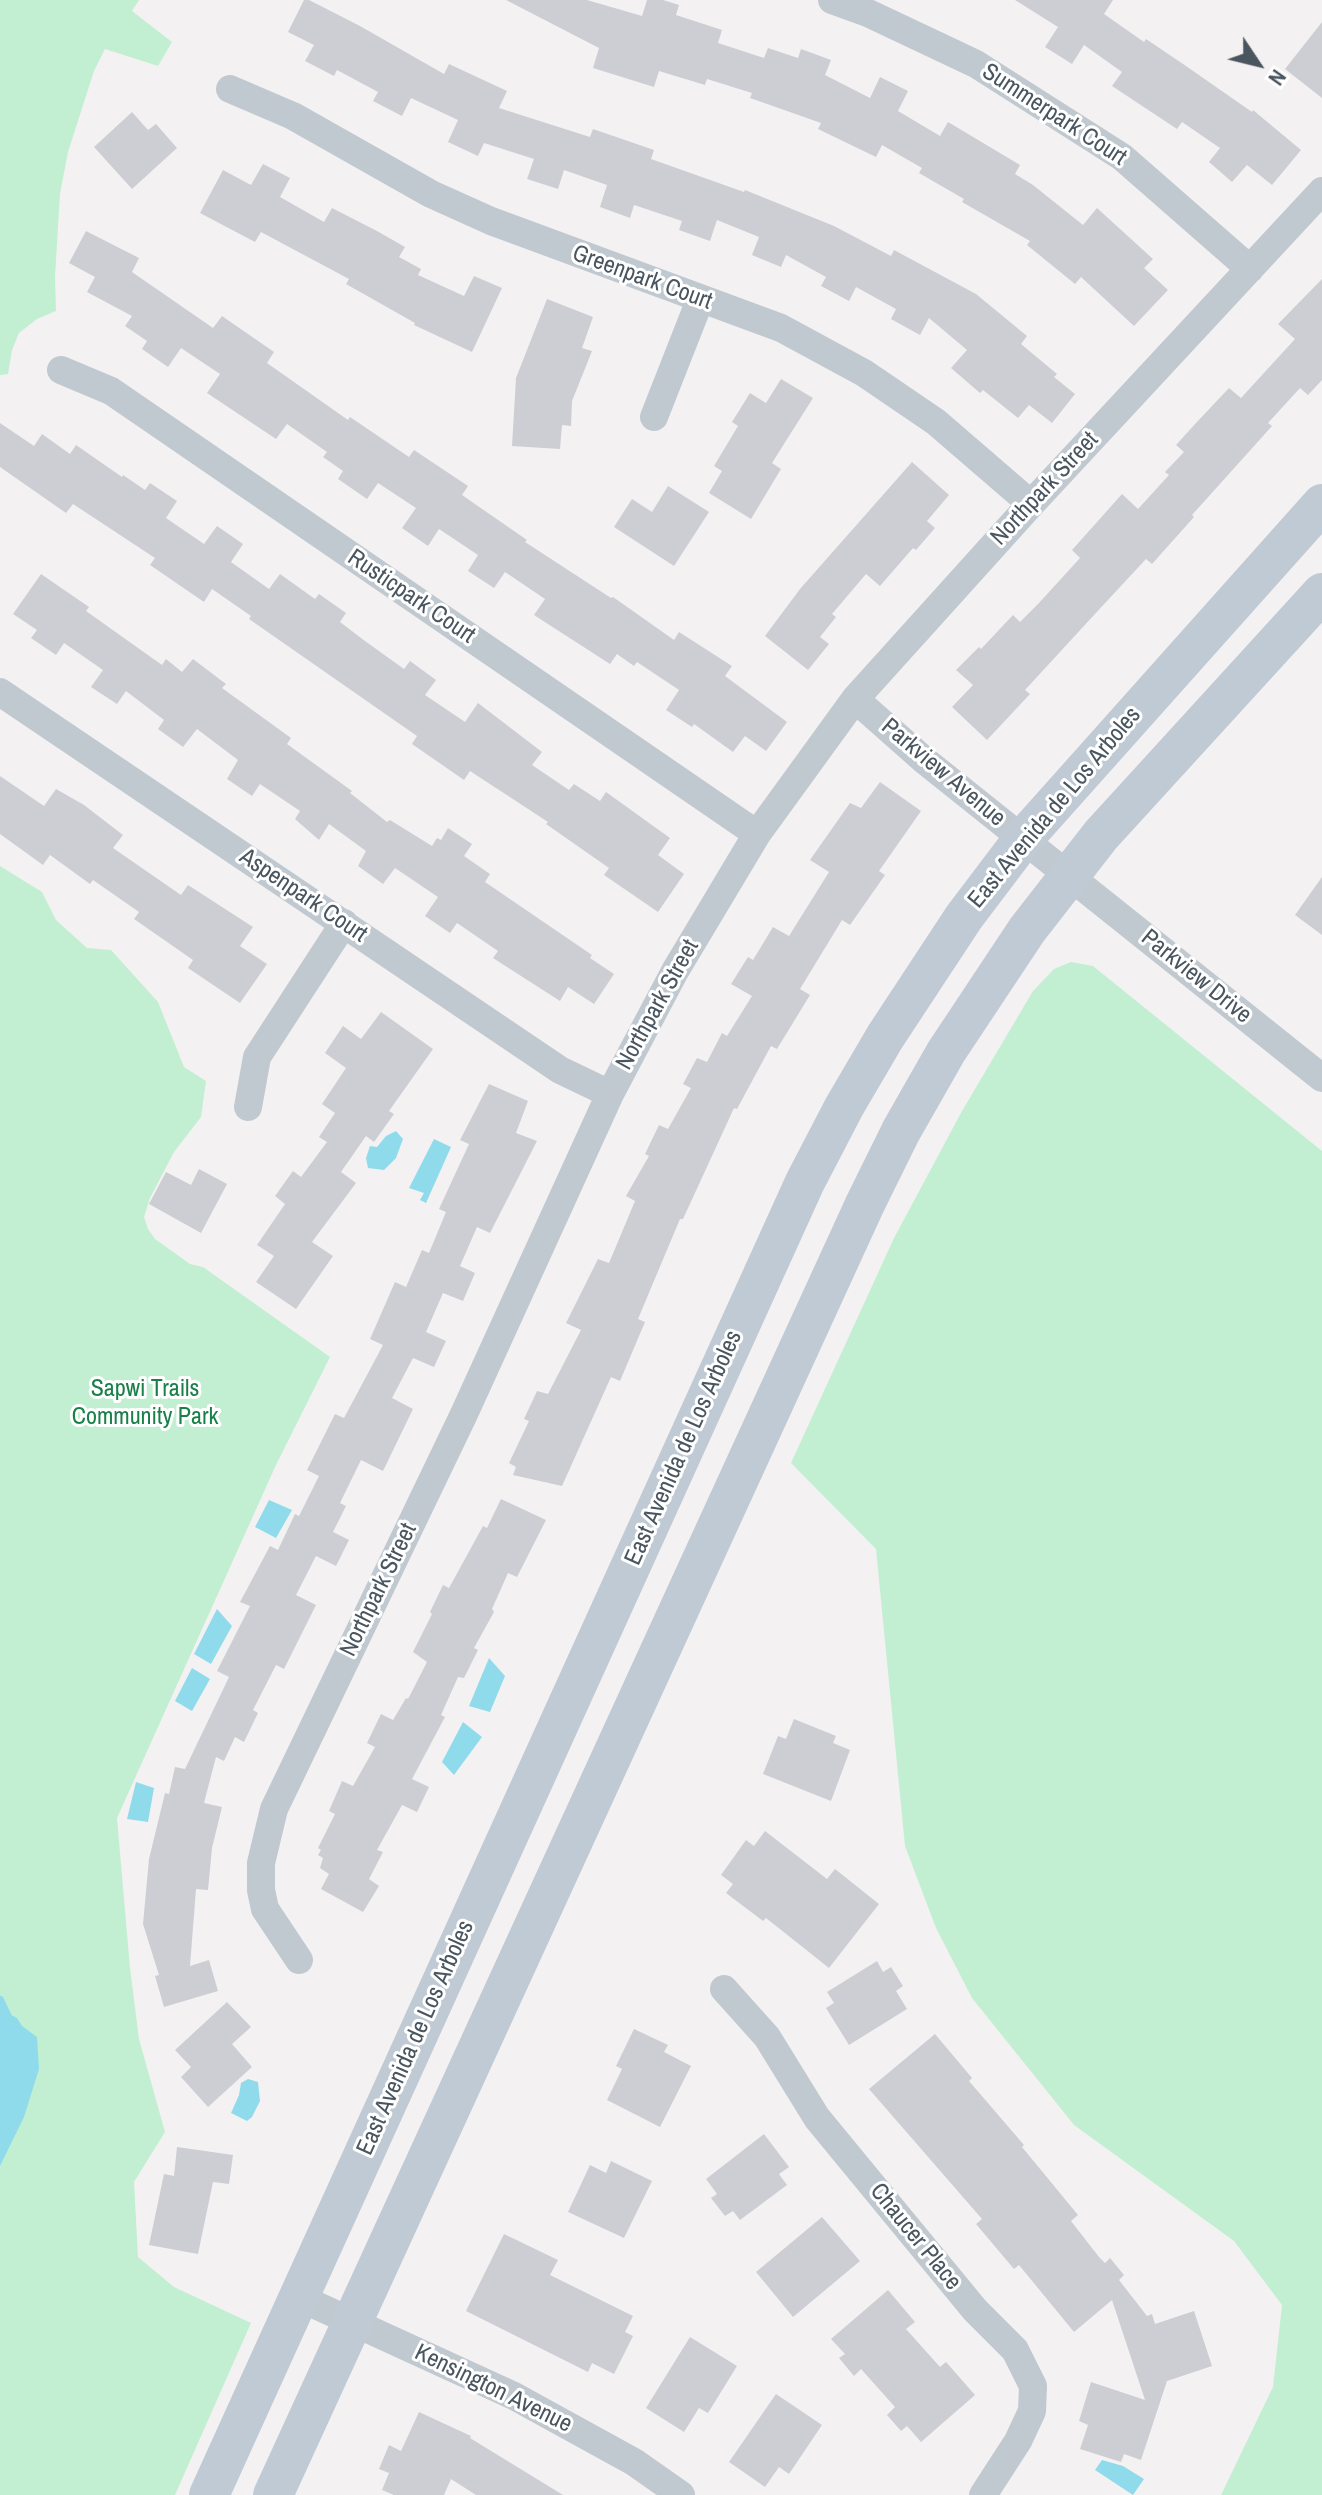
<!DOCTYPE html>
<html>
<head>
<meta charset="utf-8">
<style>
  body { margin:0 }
  #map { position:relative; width:1322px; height:2495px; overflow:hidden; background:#f4f1f2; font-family:"Archivo Narrow",sans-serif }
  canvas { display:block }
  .north { position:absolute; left:1218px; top:24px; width:80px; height:80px; -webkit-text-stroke:6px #fff; paint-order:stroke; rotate:125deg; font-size:22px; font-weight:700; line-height:32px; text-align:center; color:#49555f }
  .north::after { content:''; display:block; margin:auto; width:28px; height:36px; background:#49555f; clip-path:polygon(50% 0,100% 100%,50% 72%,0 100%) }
</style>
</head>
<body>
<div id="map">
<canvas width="1322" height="2495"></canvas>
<div class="north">N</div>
</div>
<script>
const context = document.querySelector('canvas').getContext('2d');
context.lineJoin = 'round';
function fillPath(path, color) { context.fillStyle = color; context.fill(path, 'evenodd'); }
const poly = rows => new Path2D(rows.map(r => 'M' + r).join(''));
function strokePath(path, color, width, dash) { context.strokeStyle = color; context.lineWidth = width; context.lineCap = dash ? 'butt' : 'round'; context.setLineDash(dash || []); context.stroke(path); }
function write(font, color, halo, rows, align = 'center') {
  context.font = font + ' "Archivo Narrow",sans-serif'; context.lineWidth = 6; context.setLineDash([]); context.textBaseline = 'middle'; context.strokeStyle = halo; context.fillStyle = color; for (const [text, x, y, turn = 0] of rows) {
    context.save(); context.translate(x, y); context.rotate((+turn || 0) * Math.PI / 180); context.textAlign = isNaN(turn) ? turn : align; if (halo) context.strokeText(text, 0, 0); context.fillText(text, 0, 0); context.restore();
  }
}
fillPath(poly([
  [0,0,139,0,132,11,172,42,158,66,105,49,94,71,68,152,60,194,55,277,56,311,37,319,19,333,12,350,8,374,0,375],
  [0,866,42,892,56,920,87,948,111,950,158,1002,184,1067,206,1081,201,1117,174,1152,150,1198,144,1217,148,1229,155,1239,190,1264,203,1267,330,1357,276,1465,117,1818,130,1968,139,2039,165,2132,134,2182,138,2257,174,2287,251,2323,175,2495,0,2495],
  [1071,962,1093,966,1322,1151,1322,2495,1221,2495,1273,2387,1282,2305,1234,2241,1074,2125,972,1998,936,1928,905,1846,876,1549,791,1463,894,1238,962,1111,1033,991,1054,969]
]), '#c2efd2');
fillPath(poly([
  [396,1131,403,1139,396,1158,384,1170,368,1168,366,1158,370,1146,377,1147,386,1136],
  [434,1139,451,1147,426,1203,420,1200,424,1193,409,1188],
  [269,1500,292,1510,276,1538,255,1527],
  [217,1609,232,1626,211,1664,194,1654],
  [489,1658,505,1676,490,1712,469,1706],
  [192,1668,210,1679,192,1711,175,1701],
  [463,1722,482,1737,454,1775,442,1762],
  [136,1782,154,1788,148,1822,127,1819],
  [0,2009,17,2018,22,2026,37,2037,39,2069,24,2117,0,2166],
  [248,2079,258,2082,260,2101,252,2117,247,2121,231,2113,239,2095,241,2083],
  [1102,2460,1123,2466,1144,2479,1133,2495,1095,2470]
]), '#90dbeb');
strokePath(poly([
  [0,2000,10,2021]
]), '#90dbeb', 8);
fillPath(poly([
  [304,0,309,0,360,26,444,74,449,64,507,91,499,108,590,137,593,129,654,150,651,159,744,192,745,190,834,226,891,256,894,250,976,294,1027,336,1021,344,1057,374,1054,377,1075,394,1052,423,1029,405,1018,418,983,390,980,393,951,368,967,350,929,318,920,335,891,319,896,309,856,287,849,301,821,286,826,277,786,255,781,267,752,255,759,237,717,220,710,241,679,230,682,221,634,205,630,218,600,207,607,185,564,170,558,189,527,179,534,159,484,143,478,156,448,142,458,120,411,98,402,116,373,101,378,92,337,70,334,76,305,61,314,45,288,32],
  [506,0,587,0,642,16,647,0,663,0,679,5,676,15,722,30,718,43,764,58,768,48,798,58,801,49,831,60,825,75,870,98,880,77,908,91,898,111,940,136,948,122,1020,165,1015,174,1033,185,1083,225,1097,208,1153,259,1144,268,1168,290,1134,326,1081,277,1075,284,1027,245,1030,241,962,202,964,199,919,173,922,168,882,145,876,157,818,129,821,123,750,98,752,93,707,79,705,85,659,71,654,87,593,68,599,48],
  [1015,0,1113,0,1104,14,1144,42,1146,39,1186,66,1252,112,1253,110,1301,150,1272,185,1247,165,1232,182,1209,162,1220,148,1182,122,1177,129,1112,86,1122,72,1084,45,1072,64,1045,47,1058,27],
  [1322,22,1322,98,1285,69],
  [132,112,148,130,156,124,177,148,132,189,94,147],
  [263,164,290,178,280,197,324,222,332,208,377,231,405,247,399,257,421,269,418,275,464,296,474,276,502,288,472,352,414,325,415,323,346,284,349,279,261,232,255,242,200,213,223,170,251,185],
  [86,231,139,258,132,272,213,328,222,316,274,352,267,363,348,420,350,417,409,457,414,450,468,486,462,495,527,540,525,542,611,598,613,597,674,640,679,632,732,666,725,676,787,722,766,751,745,736,733,752,694,724,692,727,666,710,679,690,637,662,634,666,617,654,610,664,534,615,545,599,505,572,494,588,468,571,478,555,439,529,428,546,402,528,416,508,378,483,367,499,338,479,343,471,323,457,327,452,287,424,276,439,207,393,220,374,181,348,168,367,142,349,147,341,125,326,132,316,87,292,95,277,69,263],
  [1322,279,1322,380,1308,395,1300,388,1268,423,1272,426,1192,515,1194,517,1152,564,1146,559,1094,615,1025,690,1030,694,987,740,952,707,973,685,956,670,979,647,981,649,1013,615,1020,622,1039,603,1080,558,1072,550,1122,494,1138,509,1169,475,1165,472,1184,452,1176,445,1196,423,1229,388,1241,398,1295,339,1278,324],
  [547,299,593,317,582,348,592,351,572,401,571,426,562,425,560,449,512,446,516,378],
  [781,379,813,398,772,463,781,469,751,519,709,493,722,471,714,466,738,426,732,422,750,393,766,403],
  [0,423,34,446,42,434,70,454,76,445,122,477,123,475,145,490,150,483,177,501,166,518,204,544,217,526,243,544,231,562,269,589,280,574,315,599,319,594,346,613,340,622,365,641,404,669,410,661,436,680,425,695,465,722,478,703,542,752,532,765,569,790,574,784,600,801,606,792,670,838,658,855,684,874,658,912,604,875,609,868,546,824,548,822,470,771,464,780,412,744,417,736,249,619,251,616,212,589,204,602,150,565,155,558,73,504,66,513,0,467],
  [912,462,949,495,927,521,935,528,916,550,913,548,880,586,866,574,832,614,836,617,820,637,829,644,808,670,765,636,800,589],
  [668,486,709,512,674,566,614,527,632,499,652,512],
  [41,574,89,607,86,611,162,665,166,659,182,672,193,659,226,684,222,688,291,738,287,744,352,791,350,793,387,822,390,820,432,846,437,838,441,840,448,828,472,844,464,856,490,874,485,882,592,955,590,958,614,974,594,1004,568,987,560,1001,493,958,498,951,457,923,450,933,425,916,438,897,395,868,383,884,358,866,366,851,329,824,319,840,295,819,300,811,260,784,252,796,227,779,238,760,197,729,183,747,158,729,164,720,126,691,117,704,91,687,103,670,64,643,56,655,31,638,37,630,13,614],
  [0,776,44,806,56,789,84,805,123,835,113,848,181,895,188,885,253,927,240,946,267,964,240,1003,188,968,193,960,134,919,139,912,93,880,90,884,50,855,43,865,0,834],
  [880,782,921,811,879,871,885,875,850,925,842,920,800,989,810,995,777,1049,771,1046,737,1109,734,1108,683,1219,680,1219,638,1319,645,1322,620,1381,611,1377,562,1486,513,1475,516,1467,509,1463,529,1421,524,1419,537,1391,548,1394,581,1330,566,1323,598,1259,609,1263,635,1201,626,1196,649,1156,645,1154,659,1125,668,1129,691,1088,683,1084,697,1058,707,1062,722,1033,727,1036,752,996,731,984,748,957,753,960,773,927,789,936,829,872,810,860,850,803,861,808],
  [1322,877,1322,935,1295,915],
  [381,1012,433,1049,389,1111,394,1114,374,1142,366,1136,341,1172,356,1183,312,1242,333,1256,296,1309,256,1282,274,1256,257,1245,285,1204,275,1196,293,1171,301,1177,327,1142,319,1137,335,1113,322,1104,346,1068,325,1053,343,1026,361,1039],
  [489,1084,528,1101,516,1133,537,1141,490,1233,477,1227,460,1266,475,1273,463,1301,443,1293,426,1332,446,1341,434,1367,413,1358,392,1398,413,1409,383,1471,361,1460,340,1503,346,1506,333,1532,349,1540,336,1566,316,1556,296,1595,316,1605,284,1669,276,1665,253,1710,258,1713,244,1742,235,1737,224,1761,216,1757,204,1803,222,1807,212,1848,208,1890,196,1889,190,1966,209,1960,218,1991,164,2007,155,1976,159,1975,143,1924,149,1859,165,1793,169,1794,175,1767,185,1769,229,1677,217,1671,250,1606,240,1602,270,1546,278,1550,295,1514,299,1516,319,1476,307,1470,335,1414,344,1418,383,1345,370,1339,395,1282,406,1287,422,1250,429,1253,446,1212,439,1209,469,1144,460,1140],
  [199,1169,227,1184,201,1233,149,1204,166,1172,191,1185],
  [501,1499,546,1520,517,1577,508,1573,492,1609,494,1612,474,1648,478,1650,464,1678,458,1677,441,1715,445,1717,412,1779,429,1787,417,1812,402,1805,377,1850,383,1852,369,1879,379,1886,363,1912,321,1889,329,1874,320,1868,323,1858,318,1855,321,1850,318,1848,335,1814,329,1811,342,1781,353,1786,375,1747,367,1743,381,1714,393,1720,406,1698,408,1699,427,1662,413,1652,432,1614,430,1612,443,1585,449,1588,483,1526,487,1528],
  [794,1719,836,1736,833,1743,850,1750,831,1801,763,1774,778,1736,786,1739],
  [765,1831,827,1879,835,1869,879,1904,829,1968,766,1918,763,1921,726,1893,733,1884,721,1875,746,1840,754,1846],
  [877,1961,883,1972,891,1967,903,1986,896,1991,907,2009,849,2045,826,2008,834,2003,827,1992],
  [227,2002,251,2027,232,2044,252,2067,208,2107,181,2077,191,2067,175,2050],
  [634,2029,668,2045,664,2052,691,2066,660,2127,607,2100,622,2069,616,2066],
  [935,2034,972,2078,969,2081,1024,2145,1022,2147,1078,2215,1071,2221,1099,2257,1105,2263,1110,2258,1124,2275,1119,2280,1147,2316,1152,2314,1155,2324,1194,2311,1212,2366,1167,2381,1141,2460,1124,2454,1121,2462,1080,2449,1088,2425,1079,2421,1091,2382,1145,2400,1112,2300,1074,2332,1019,2265,1014,2269,976,2224,982,2219,869,2089],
  [764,2134,789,2167,779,2174,787,2185,740,2220,733,2211,725,2216,711,2198,717,2194,706,2179],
  [177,2147,233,2155,229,2184,213,2182,198,2254,149,2245,164,2174,174,2176],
  [611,2161,652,2181,624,2238,568,2212,590,2165,606,2173],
  [822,2217,860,2261,793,2317,756,2272],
  [504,2234,558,2260,550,2275,633,2316,625,2332,633,2336,614,2374,592,2363,588,2372,466,2311],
  [888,2290,915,2322,906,2329,940,2367,946,2362,975,2395,921,2442,907,2426,901,2431,887,2415,895,2407,861,2369,854,2376,839,2358,845,2354,831,2339],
  [690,2337,737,2366,708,2413,699,2408,684,2432,646,2408],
  [776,2394,822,2425,789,2474,779,2467,765,2487,729,2462],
  [419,2412,471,2436,470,2438,563,2495,476,2495,451,2479,444,2495,394,2495,382,2490,389,2473,379,2469,389,2445,401,2451]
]), '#ccced4');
strokePath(poly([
  [832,0,868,13,976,64,1122,157,1250,269],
  [230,89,293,116,431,194,491,221,781,328,864,373,936,422,1031,504],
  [61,370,111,391,757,834],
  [654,417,700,300],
  [0,692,560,1070,610,1094],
  [855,699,924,760,1322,1078],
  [248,1107,257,1057,344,923],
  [299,1960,265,1909,261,1890,261,1863,274,1809,464,1414,610,1094,675,971,757,834,855,699,1031,504,1322,191],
  [724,1989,767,2037,817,2118,975,2310,1015,2350,1033,2386,1032,2411,1018,2441,983,2495],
  [298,2297,514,2396,634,2462,681,2495]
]), '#c0c9d0', 28);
strokePath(poly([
  [209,2495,805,1182,844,1107,885,1037,964,917,1023,839,1322,504],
  [273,2495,865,1204,901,1131,946,1052,1027,930,1101,835,1322,593]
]), '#c0cad4', 40);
write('24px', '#49555f', '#fff', [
  ["Summerpark Court",1054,115,33],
  ["Greenpark Court",642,278,20],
  ["Northpark Street",1045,489,-47],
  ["Rusticpark Court",411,597,34],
  ["Parkview Avenue",943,773,40],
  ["East Avenida de Los Arboles",1055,808,-50],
  ["Aspenpark Court",303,896,34],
  ["Parkview Drive",1196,977,39],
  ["Northpark Street",658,1005,-61],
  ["East Avenida de Los Arboles",684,1448,-66],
  ["Northpark Street",379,1590,-64],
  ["East Avenida de Los Arboles",416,2038,-66],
  ["Chaucer Place",915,2237,51],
  ["Kensington Avenue",493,2389,26]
]);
write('24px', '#1a804a', '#fff', [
  ["Sapwi Trails",145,1390],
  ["Community Park",145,1418]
]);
</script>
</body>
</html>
